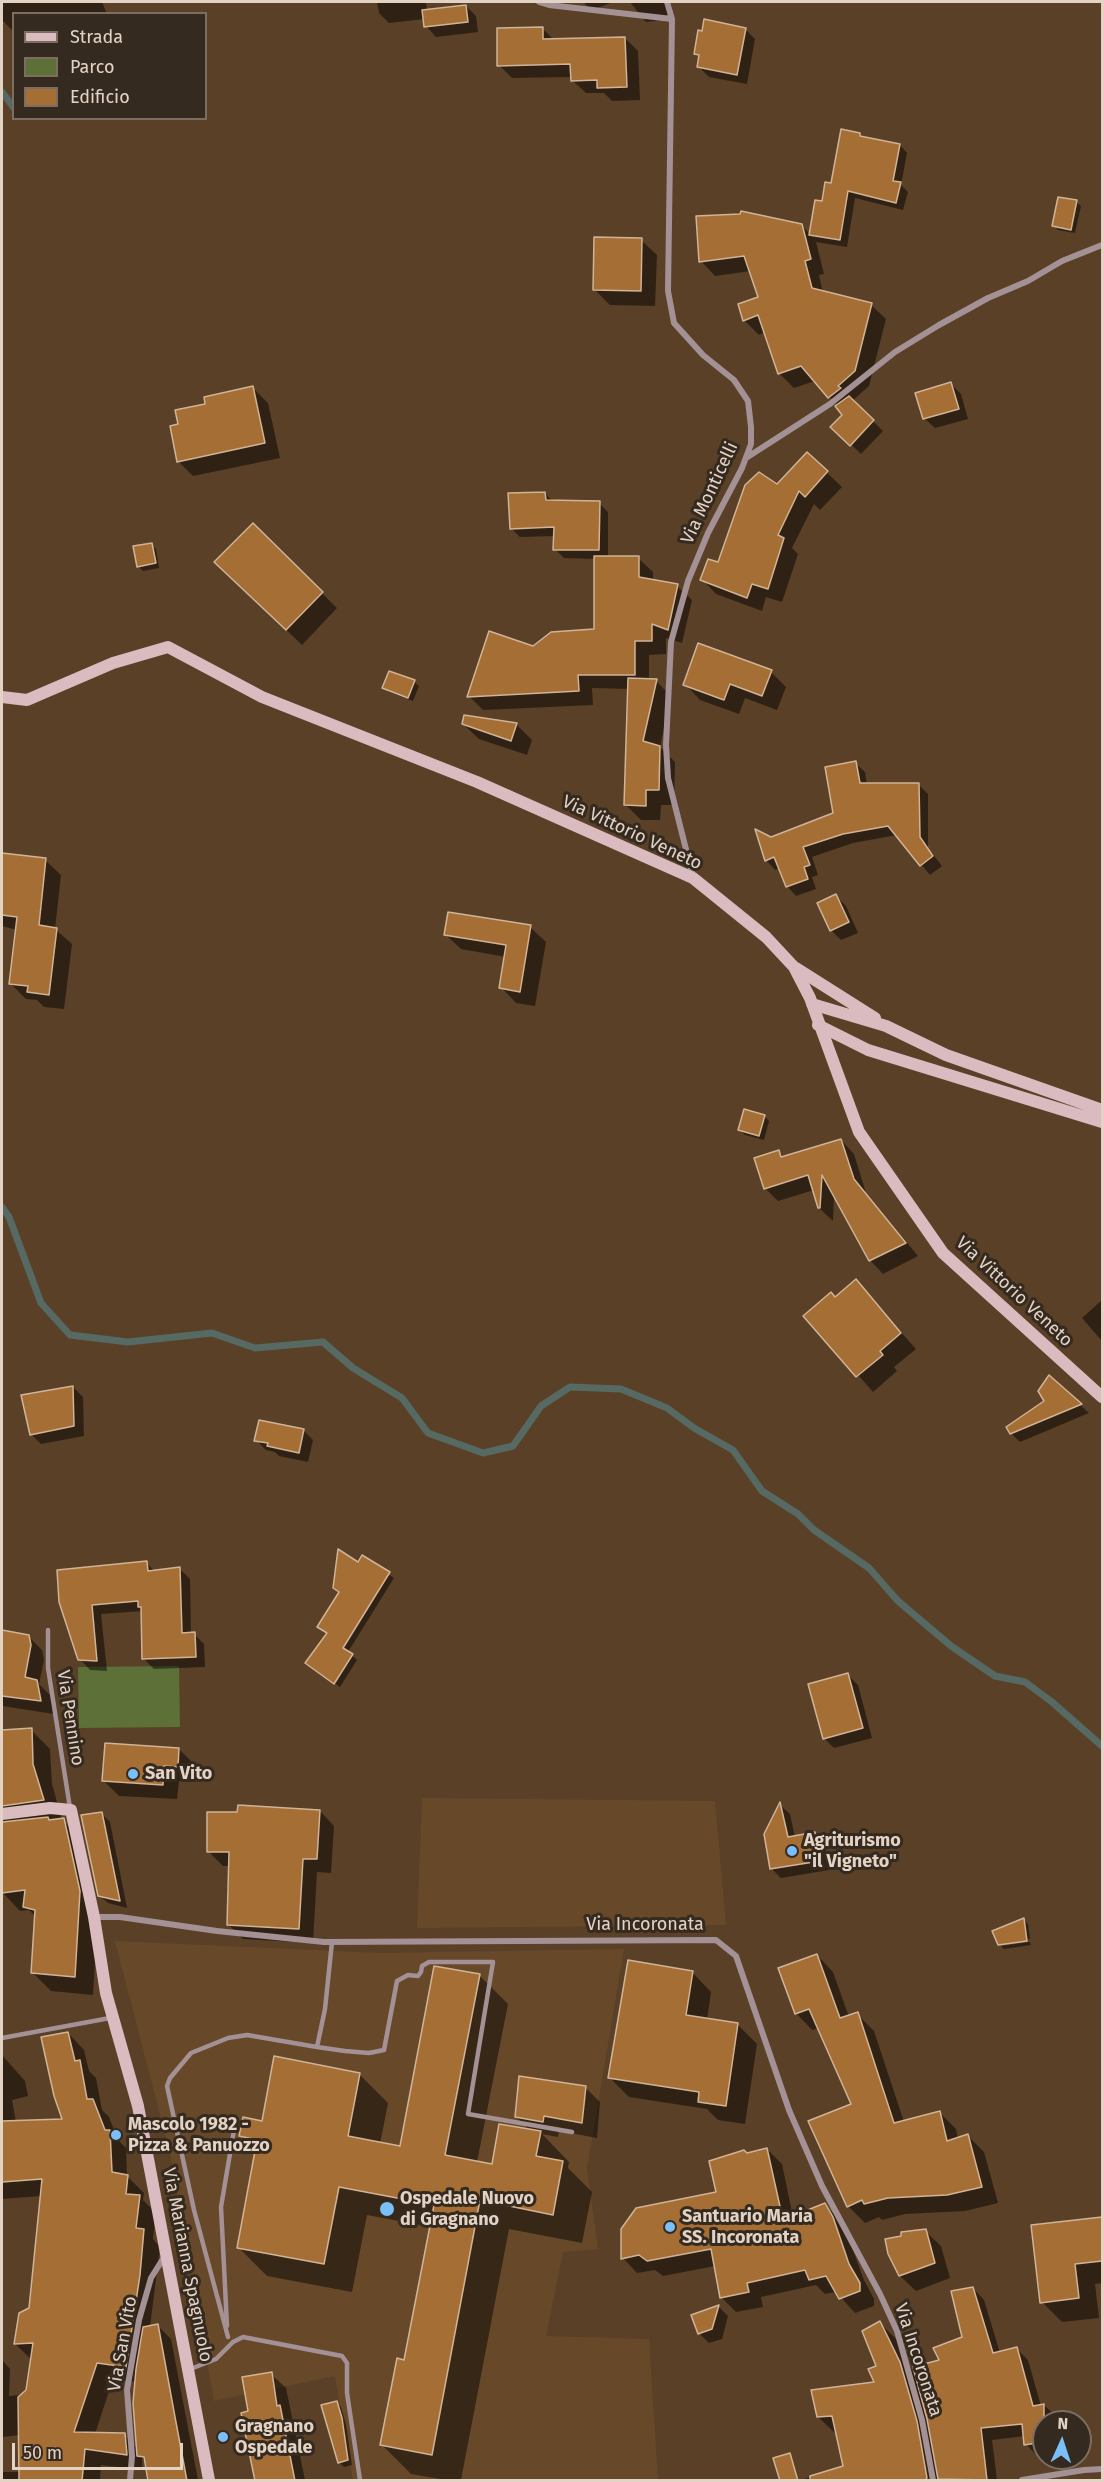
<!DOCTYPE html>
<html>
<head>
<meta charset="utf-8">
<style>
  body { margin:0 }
  #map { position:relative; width:1104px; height:2482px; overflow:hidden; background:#594027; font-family:"Fira Sans",sans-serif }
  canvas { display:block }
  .frame { position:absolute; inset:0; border:3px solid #e3d3c5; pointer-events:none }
  .legend { position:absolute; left:12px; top:12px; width:195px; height:108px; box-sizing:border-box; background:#352a1f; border:2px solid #7b6e61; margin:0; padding:8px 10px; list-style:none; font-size:18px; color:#e3d3c5 }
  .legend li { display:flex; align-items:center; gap:12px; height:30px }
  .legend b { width:30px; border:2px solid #7b6e61 }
  .north { position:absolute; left:1032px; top:2410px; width:60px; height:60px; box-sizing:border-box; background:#352a1f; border:2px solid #7b6e61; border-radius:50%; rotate:3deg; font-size:16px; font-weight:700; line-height:24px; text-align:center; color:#e3d3c5 }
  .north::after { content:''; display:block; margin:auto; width:21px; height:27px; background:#7abff8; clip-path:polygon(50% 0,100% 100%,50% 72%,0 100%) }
  .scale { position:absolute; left:12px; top:2443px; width:171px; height:27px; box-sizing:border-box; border:3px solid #e3d3c5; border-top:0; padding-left:8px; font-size:18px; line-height:21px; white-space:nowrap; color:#e3d3c5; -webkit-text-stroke:4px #352a1f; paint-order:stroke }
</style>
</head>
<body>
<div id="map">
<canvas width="1104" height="2482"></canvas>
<div class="frame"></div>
<ul class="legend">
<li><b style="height:8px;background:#d9bbc0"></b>Strada</li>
<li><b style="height:16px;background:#5d7037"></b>Parco</li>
<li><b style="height:16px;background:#a56e34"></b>Edificio</li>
</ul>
<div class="north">N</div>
<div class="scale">50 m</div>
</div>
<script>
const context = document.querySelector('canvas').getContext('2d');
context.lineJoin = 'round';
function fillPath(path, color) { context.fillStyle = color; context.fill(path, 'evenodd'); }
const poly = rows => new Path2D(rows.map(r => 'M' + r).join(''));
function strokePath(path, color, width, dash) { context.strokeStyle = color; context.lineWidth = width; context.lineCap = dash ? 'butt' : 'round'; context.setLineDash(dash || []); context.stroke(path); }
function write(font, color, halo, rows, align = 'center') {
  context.font = font + ' "Fira Sans",sans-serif'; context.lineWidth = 6; context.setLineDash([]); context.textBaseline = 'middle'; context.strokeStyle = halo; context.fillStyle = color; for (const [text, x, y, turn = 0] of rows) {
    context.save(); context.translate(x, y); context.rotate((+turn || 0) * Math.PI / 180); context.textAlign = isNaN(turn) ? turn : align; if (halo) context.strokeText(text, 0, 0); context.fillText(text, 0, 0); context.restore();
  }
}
fillPath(poly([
  [422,1798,715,1801,726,1925,417,1928],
  [115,1941,381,1953,624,1949,587,2169,598,2249,563,2252,546,2336,649,2339,658,2480,353,2480,335,2376,214,2401,171,2157]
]), '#67492a');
fillPath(poly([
  [179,1666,180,1727,79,1728,78,1667]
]), '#5d7037');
fillPath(poly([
  [2,2,102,2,107,14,14,14,13,31,2,20],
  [377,2,426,2,427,11,466,6,476,16,478,32,436,37,426,26,425,19,389,23,379,13],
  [583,2,613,2,592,10],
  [630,2,664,2,671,11,662,20,646,22],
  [542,28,554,40,625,38,638,51,640,100,612,101,604,93,586,93,572,80,572,77,512,78,499,65],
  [745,29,755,39,747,84,709,77,699,67,700,58,695,53,703,32],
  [860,134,864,138,900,145,907,153,901,185,908,192,903,210,855,198,847,247,816,242,824,274,819,275,823,293,871,305,886,319,869,386,852,401,883,431,861,454,833,427,844,415,838,406,815,381,794,388,779,373,765,332,759,335,744,320,760,298,751,271,715,276,701,261,801,225,810,234,823,203],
  [1076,202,1081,206,1075,233,1058,230,1054,225],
  [641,240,657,255,655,306,610,305,595,290],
  [951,384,961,394,968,419,935,428,924,418],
  [253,388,268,403,280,458,193,476,178,461,180,426],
  [807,454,842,487,820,510,814,504,792,548,798,554,782,602,766,597,762,611,716,594,702,579,719,564,778,486],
  [545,493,553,502,599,503,608,512,608,558,638,558,653,572,653,581,677,586,692,600,682,643,666,638,666,654,649,655,649,680,656,681,671,696,660,747,675,762,674,805,661,805,660,820,641,820,626,805,630,689,592,688,593,705,483,710,469,696,534,648,595,630,595,559,564,558,555,549,555,536,520,537,511,528],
  [253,525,337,608,302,645,232,577],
  [151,544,156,549,159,568,143,571,138,566],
  [771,672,786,687,777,710,745,698,739,714,700,700,685,684],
  [414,682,419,686,413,701,389,692,384,688],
  [465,717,517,725,532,740,527,755,479,739,463,724],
  [855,763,865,772,867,785,919,785,928,794,928,848,942,866,930,875,897,835,853,843,812,857,818,875,812,877,816,889,796,896,787,886,780,868,775,870,766,860,771,838,835,814],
  [2,855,45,860,61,875,55,929,72,944,64,1009,44,1007,37,1000,26,999,11,984,17,930,2,926],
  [836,896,846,906,858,933,841,940,831,930],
  [530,927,546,942,535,1006,516,1003,501,987,506,957,461,949,445,934],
  [764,1116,769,1121,764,1140,745,1135,740,1130],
  [841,1140,854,1154,866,1193,918,1256,883,1274,870,1260,834,1195,833,1221,819,1208,814,1190,778,1201,765,1188,779,1152,785,1158],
  [855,1281,916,1349,894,1367,897,1371,873,1392,806,1316,835,1299],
  [1102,1300,1102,1341,1082,1318],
  [1050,1377,1089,1413,1020,1442,1011,1433,1046,1401],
  [73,1387,83,1397,84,1436,41,1444,31,1434],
  [303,1430,313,1440,308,1462,279,1456,275,1452,266,1450,256,1440],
  [362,1557,394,1578,348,1652,357,1660,340,1687,312,1667,328,1634,319,1627,340,1593,335,1588],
  [147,1563,155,1572,180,1569,190,1579,191,1634,194,1634,204,1644,205,1667,154,1669,144,1659,143,1611,101,1614,107,1671,90,1670,80,1659,61,1602],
  [2,1631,28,1636,42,1650,44,1660,39,1684,50,1695,54,1714,2,1706],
  [848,1675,858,1685,872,1738,834,1748,824,1738],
  [31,1730,50,1749,52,1784,62,1820,83,1839,98,1911,93,1995,51,1991,32,1972,36,1917,29,1910,20,1911,2,1892,2,1731],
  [179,1749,194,1764,193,1782,179,1781,177,1799,119,1796,104,1781],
  [780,1805,790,1814,795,1837,814,1833,824,1843,829,1870,781,1878,771,1868],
  [320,1811,334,1826,331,1873,317,1872,313,1943,243,1939,228,1924,230,1866,223,1866,208,1851],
  [102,1814,110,1822,127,1908,108,1903,99,1895],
  [1023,1919,1028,1924,1030,1939,999,1943],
  [1030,1942,1031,1945,1004,1949,1001,1946],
  [817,1955,833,1972,849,2017,857,2014,874,2031,904,2122,940,2113,956,2129,958,2139,968,2136,984,2152,998,2203,965,2211,905,2214,882,2220,879,2217,865,2223,848,2206,810,2122,853,2105,819,2028,812,2030,796,2013],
  [692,1972,711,1992,707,2020,738,2025,757,2044,745,2124,718,2120,707,2109,629,2097,610,2078],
  [479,1975,508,2004,477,2162,493,2165,530,2131,516,2117,585,2087,600,2102,597,2138,559,2131,558,2137,542,2134,569,2162,568,2168,592,2192,582,2243,509,2229,461,2480,446,2480,411,2474,382,2445,405,2362,431,2227,367,2215,352,2292,267,2276,238,2247,256,2152,241,2136,359,2074,388,2103,380,2144,401,2148],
  [68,2033,84,2050,89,2071,96,2078,102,2110,109,2117,118,2140,126,2148,127,2176,144,2193,143,2200,156,2213,153,2239,160,2247,150,2327,158,2326,171,2339,198,2480,150,2480,147,2463,142,2458,142,2470,101,2465,100,2480,2,2480,2,2472,20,2472,20,2435,2,2437,2,2360,10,2369,9,2396,27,2394,32,2360,15,2344,30,2309,41,2196,2,2199,2,2055,25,2081,28,2096,12,2100,16,2122,65,2120],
  [113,2379,136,2382,138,2449,124,2435,95,2434],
  [767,2149,782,2164,793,2217,825,2205,840,2220,847,2234,864,2280,874,2299,874,2306,855,2313,836,2292,825,2294,816,2285,761,2297,763,2307,736,2312,721,2297,715,2266,663,2276,655,2270,637,2273,623,2258,718,2193,746,2154],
  [1102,2218,1102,2283,1095,2284,1099,2318,1062,2322,1042,2302,1033,2226],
  [925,2231,941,2246,950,2278,916,2291,900,2276,890,2253],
  [973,2288,984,2300,1000,2353,1016,2348,1028,2360,1041,2406,1045,2406,1057,2417,1057,2422,1044,2422,1044,2455,1037,2456,1026,2444,1025,2436,992,2440,997,2480,801,2480,844,2467,837,2435,818,2417,876,2383,880,2323,898,2341,915,2376,941,2361,964,2338],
  [718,2306,728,2316,722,2339,709,2343,699,2333],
  [271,2374,286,2388,305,2480,256,2480,250,2412],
  [337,2402,341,2407,346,2424,352,2465,344,2467,339,2462]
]), '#0007');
strokePath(poly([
  [2,92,14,108],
  [2,1207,9,1217,41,1303,70,1335,128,1342,212,1333,255,1348,323,1342,353,1368,402,1398,428,1433,483,1453,513,1446,541,1406,570,1387,621,1389,667,1408,694,1428,733,1450,762,1491,798,1514,814,1530,869,1568,898,1601,951,1646,995,1676,1025,1682,1052,1702,1102,1746]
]), '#566962', 7);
const building = poly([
  [466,5,468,22,424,27,422,10,466,5],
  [704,19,746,28,737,75,697,67,699,55,694,54,698,30,702,31,704,19],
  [543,27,543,39,625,37,627,87,597,88,597,80,571,81,570,64,497,66,497,28,543,27],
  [841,129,860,133,860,136,900,144,893,181,901,182,896,203,848,191,840,240,809,235,815,200,822,201,825,182,831,183,841,129],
  [1058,197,1077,200,1071,230,1052,226,1058,197],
  [741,211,802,224,811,259,805,261,812,288,872,303,855,371,838,386,841,388,828,398,801,366,778,374,758,315,743,321,738,304,758,297,744,256,699,262,696,216,740,214,741,211],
  [594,237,642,238,641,291,593,290,594,237],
  [951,382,959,409,923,419,915,393,951,382],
  [253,386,265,443,177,462,170,426,178,424,175,410,205,404,204,397,253,386],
  [849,396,874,420,850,446,830,427,842,415,835,406,849,396],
  [807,452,828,471,805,497,799,491,778,535,784,538,768,589,752,584,747,598,700,580,708,559,718,562,745,485,759,472,777,484,807,452],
  [545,492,546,500,600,501,599,550,553,550,554,527,510,529,508,493,545,492],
  [253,523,323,592,286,630,214,562,253,523],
  [152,543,156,563,137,567,133,546,152,543],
  [594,556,639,556,639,577,678,584,668,630,652,624,652,641,635,641,635,675,578,675,579,691,467,697,489,631,533,646,551,632,594,629,594,556],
  [698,643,772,670,762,696,730,684,724,700,683,685,698,643],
  [389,671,415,680,408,698,382,688,389,671],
  [628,678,657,679,643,741,660,746,659,790,646,790,646,806,624,805,628,678],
  [464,715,517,723,511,741,462,724,464,715],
  [856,761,860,783,919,783,920,837,933,856,920,866,888,826,843,834,803,847,810,865,804,867,808,879,786,887,774,857,765,861,755,829,771,837,833,813,825,767,856,761],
  [2,853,46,858,39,925,57,928,49,995,27,992,28,986,9,984,17,917,2,915,2,853],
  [836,894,849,922,830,931,817,903,836,894],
  [448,912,531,925,520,992,499,988,506,945,444,935,448,912],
  [744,1109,765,1115,759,1136,738,1130,744,1109],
  [841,1139,854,1179,906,1243,869,1261,822,1175,820,1208,818,1208,808,1175,764,1189,754,1158,779,1150,781,1157,841,1139],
  [856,1279,901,1333,880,1351,883,1355,856,1377,803,1316,831,1292,835,1297,856,1279],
  [1049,1375,1082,1404,1010,1434,1006,1427,1044,1401,1038,1391,1049,1375],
  [73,1386,74,1426,30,1435,21,1395,73,1386],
  [259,1420,304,1429,299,1453,267,1446,268,1443,254,1441,259,1420],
  [338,1549,358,1562,362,1555,390,1572,343,1648,353,1654,334,1684,305,1663,327,1633,317,1627,339,1592,333,1588,338,1549],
  [147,1561,148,1571,180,1567,182,1633,195,1632,196,1657,142,1659,141,1607,138,1607,138,1601,92,1605,97,1661,78,1660,59,1602,57,1570,147,1561],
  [2,1630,29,1635,31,1645,25,1677,37,1680,41,1701,2,1696,2,1630],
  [848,1673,863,1728,823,1739,808,1684,848,1673],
  [32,1728,33,1764,44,1800,2,1806,2,1730,32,1728],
  [105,1743,179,1748,178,1767,164,1766,163,1785,102,1781,105,1743],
  [780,1802,788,1837,815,1832,820,1861,770,1869,764,1834,780,1802],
  [238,1805,320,1810,317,1859,303,1859,299,1929,227,1925,229,1852,207,1852,207,1812,237,1812,238,1805],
  [102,1812,120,1901,98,1896,81,1815,102,1812],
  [48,1817,49,1820,64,1818,80,1891,75,1977,31,1973,35,1910,23,1907,25,1890,2,1893,2,1822,48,1817],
  [1024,1918,1027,1941,998,1945,992,1931,1024,1918],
  [817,1954,840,2018,858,2012,894,2123,940,2111,947,2141,968,2134,982,2187,947,2195,888,2198,864,2204,862,2200,847,2207,808,2121,851,2104,809,2009,795,2014,778,1968,817,1954],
  [628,1960,693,1971,686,2015,738,2023,726,2106,698,2102,699,2092,608,2078,628,1960],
  [434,1966,480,1974,445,2155,492,2164,499,2124,541,2131,536,2156,563,2161,553,2215,480,2200,432,2455,380,2445,397,2358,404,2360,434,2205,339,2187,324,2264,237,2248,257,2140,239,2136,243,2117,262,2121,274,2056,360,2073,348,2136,400,2146,434,1966],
  [68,2032,75,2061,80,2060,87,2099,93,2099,105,2130,110,2130,112,2172,128,2175,126,2194,140,2195,136,2228,144,2229,140,2275,126,2367,97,2363,74,2432,125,2433,127,2455,85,2449,82,2481,19,2481,18,2397,26,2390,33,2343,14,2344,19,2313,29,2308,42,2179,2,2182,2,2121,62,2119,54,2096,41,2037,68,2032],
  [519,2076,586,2086,582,2123,544,2116,543,2122,515,2117,519,2076],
  [767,2148,783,2220,825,2203,833,2217,849,2264,860,2283,860,2291,839,2299,826,2276,809,2280,805,2270,747,2283,749,2292,720,2298,711,2249,647,2261,639,2255,621,2259,621,2229,636,2208,716,2192,709,2161,744,2150,747,2153,767,2148],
  [1102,2217,1102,2261,1075,2264,1079,2298,1040,2303,1031,2225,1102,2217],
  [926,2229,935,2263,899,2276,888,2254,885,2239,901,2236,901,2232,926,2229],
  [973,2287,993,2353,1017,2347,1033,2406,1044,2404,1044,2442,1024,2445,1022,2424,981,2428,987,2480,938,2479,927,2419,913,2367,939,2360,933,2348,962,2337,951,2291,973,2287],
  [719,2305,712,2329,698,2334,691,2315,719,2305],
  [880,2321,900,2362,917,2421,927,2478,924,2481,810,2481,810,2476,843,2466,832,2416,817,2417,811,2390,874,2382,868,2369,876,2366,862,2331,880,2321],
  [158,2324,175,2417,187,2481,148,2481,144,2457,137,2456,133,2403,136,2369,143,2327,158,2324],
  [272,2372,277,2406,280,2405,295,2481,255,2481,241,2413,248,2411,242,2377,272,2372],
  [337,2401,342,2418,348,2460,338,2463,321,2405,337,2401],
  [790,2453,798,2481,780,2481,773,2458,790,2453]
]);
fillPath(building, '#a56e34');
strokePath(building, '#d1b397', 1.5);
strokePath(poly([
  [48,1630,48,1668,70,1808],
  [2,2038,110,2018],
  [317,2047,345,2051,369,2053,384,2050,397,1981,408,1975,418,1976,421,1972,422,1966,429,1962,493,1962,468,2114,572,2132],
  [227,2326,221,2207,236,2118],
  [228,2337,194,2210,167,2086,170,2078,191,2053,228,2038,247,2035,317,2047,325,2009,332,1942],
  [188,2370,216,2359,233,2342,243,2337,342,2356,347,2363,347,2393,360,2480]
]), '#a49195', 4.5);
strokePath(poly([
  [539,2,549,5,672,19],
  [667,2,672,19,668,291,674,323,703,355,734,380,748,401,751,427,751,444,742,468,708,533,688,581,671,642,666,745,668,778,693,877],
  [746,458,830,404,895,352,939,325,988,298,1028,281,1062,261,1102,245],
  [94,1917,120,1917,217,1931,324,1942,716,1940,736,1956,789,2110,822,2186,880,2294,897,2331,922,2420,933,2480],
  [130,2480,132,2456,127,2390,139,2320,151,2278,166,2254],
  [1022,2480,1084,2470,1102,2469]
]), '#a49195', 6);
strokePath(poly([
  [2,697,27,700,113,663,168,647,262,697,477,782,693,878,766,937,794,967,810,998,859,1132,943,1253,1102,1397],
  [796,968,875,1018],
  [812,1004,886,1026,946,1055,1102,1110],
  [818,1025,868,1050,1102,1122],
  [2,1814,50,1808,71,1810,94,1917,106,1993,138,2106,209,2480]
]), '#d9bbc0', 12);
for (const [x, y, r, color] of [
  [133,1774,6,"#7abff8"],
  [792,1851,6,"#7abff8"],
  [116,2135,6,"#7abff8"],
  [387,2209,8,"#7abff8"],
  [670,2227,6,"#7abff8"],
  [223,2437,6,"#7abff8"]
]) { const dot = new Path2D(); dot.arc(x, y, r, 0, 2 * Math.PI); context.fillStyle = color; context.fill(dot); strokePath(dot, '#352a1f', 2); }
write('18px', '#e3d3c5', '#352a1f', [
  ["Via Monticelli",710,493,-65],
  ["Via Vittorio Veneto",632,833,25],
  ["Via Vittorio Veneto",1014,1292,43],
  ["Via Pennino",70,1718,81],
  ["Via Incoronata",645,1925],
  ["Via Marianna Spagnuolo",187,2265,79],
  ["Via San Vito",123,2344,-80],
  ["Via Incoronata",918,2360,72]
]);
write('bold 18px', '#e3d3c5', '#352a1f', [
  ["San Vito",145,1774],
  ["Agriturismo",804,1841],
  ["\"il Vigneto\"",804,1862],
  ["Mascolo 1982 -",128,2125],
  ["Pizza & Panuozzo",128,2146],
  ["Ospedale Nuovo",400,2199],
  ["di Gragnano",400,2220],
  ["Santuario Maria",682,2217],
  ["SS. Incoronata",682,2238],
  ["Gragnano",235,2427],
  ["Ospedale",235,2448]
], 'left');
</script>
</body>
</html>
